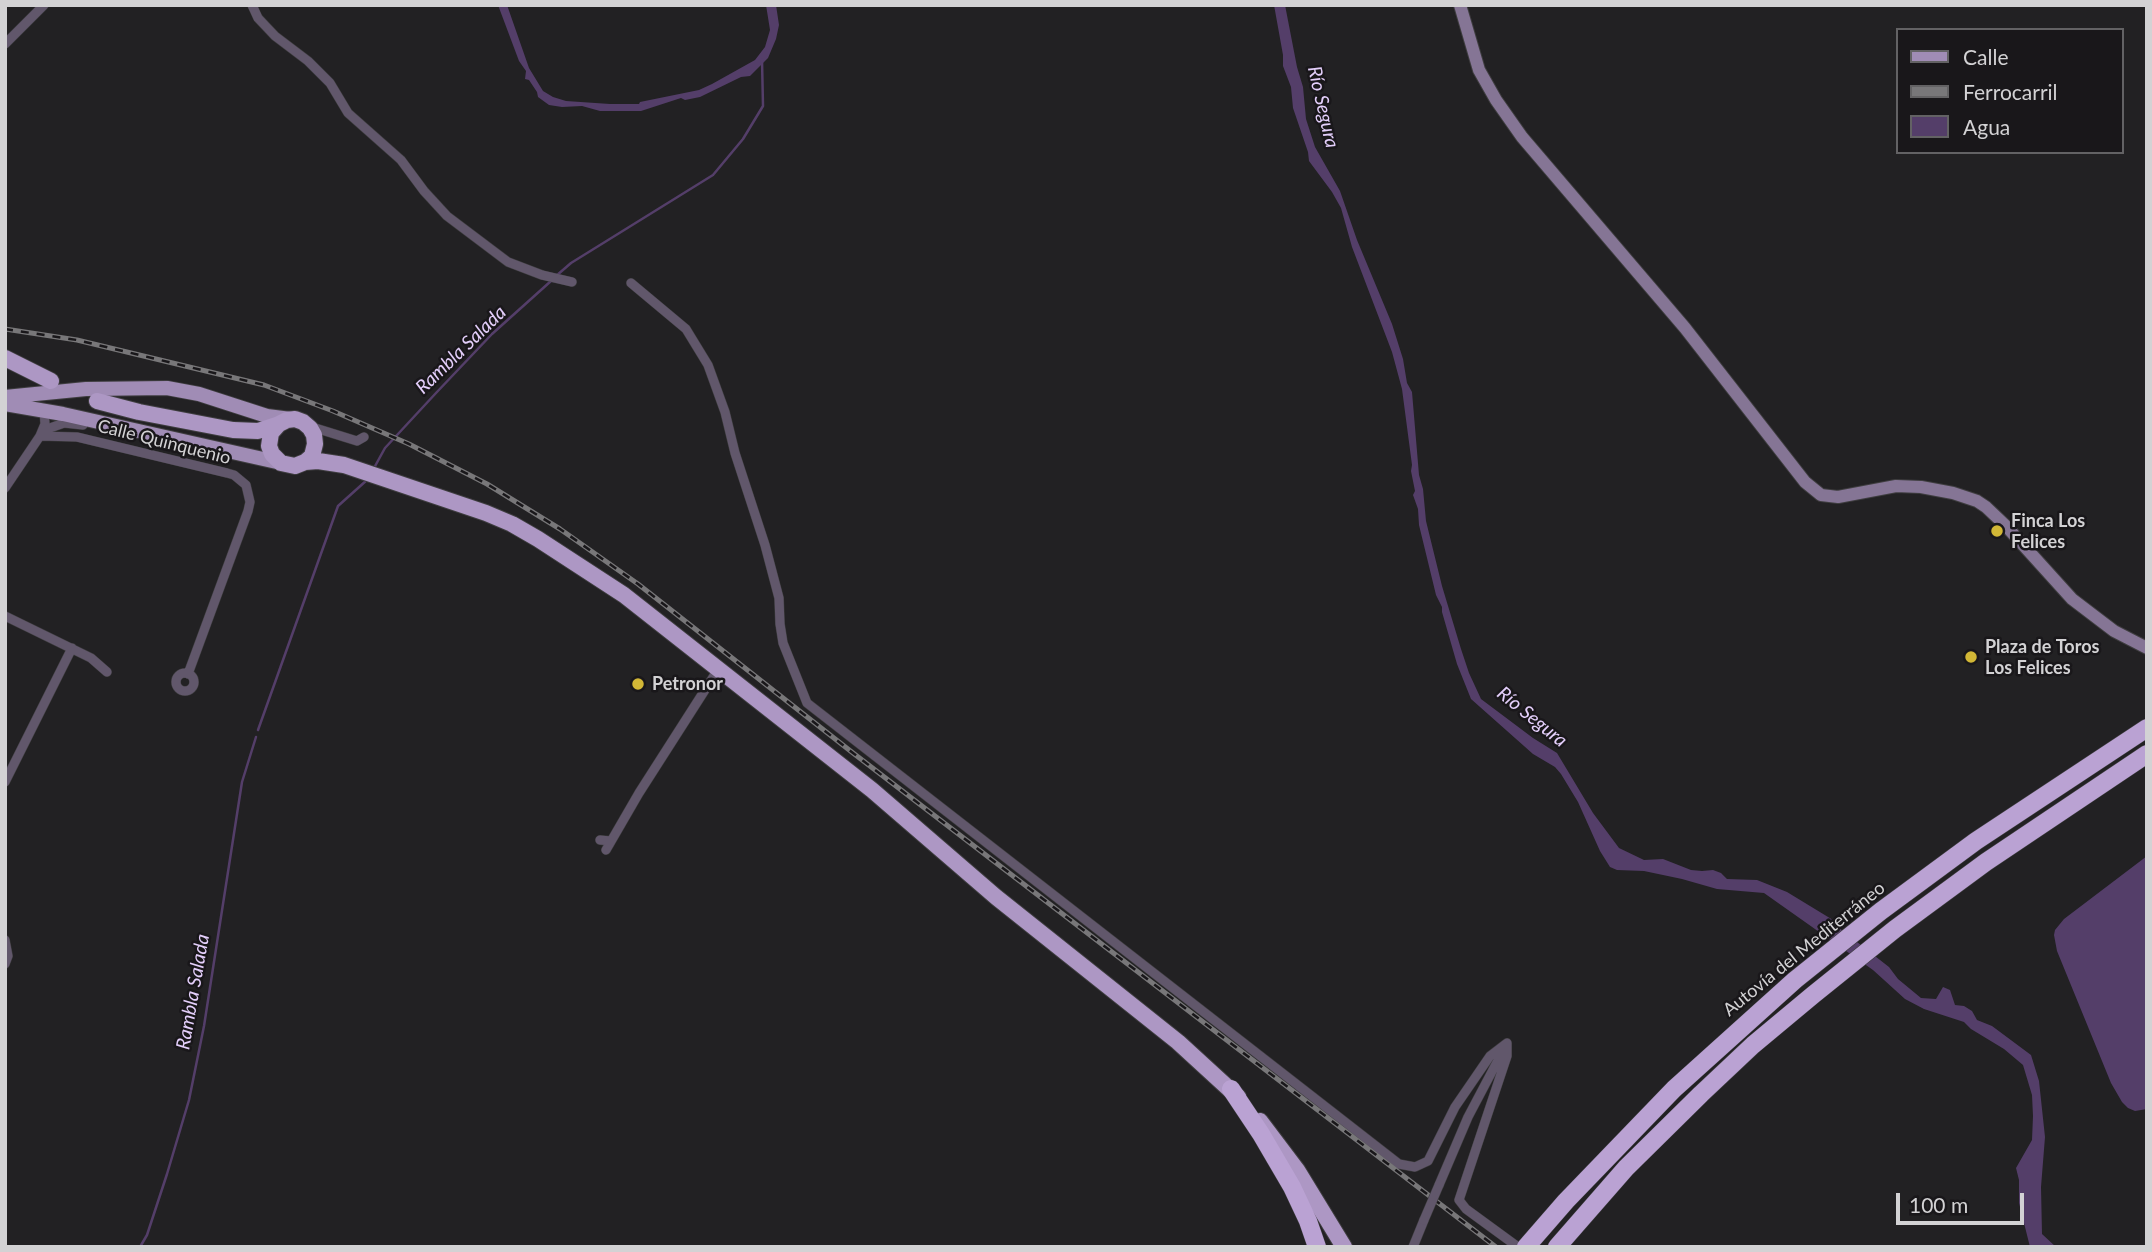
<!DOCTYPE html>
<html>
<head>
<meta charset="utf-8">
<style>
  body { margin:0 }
  #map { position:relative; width:2152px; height:1252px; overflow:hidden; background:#222123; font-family:Lato,sans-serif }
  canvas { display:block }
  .frame { position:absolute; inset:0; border:7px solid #d3d2d4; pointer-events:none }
  .legend { position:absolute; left:1896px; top:28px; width:228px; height:126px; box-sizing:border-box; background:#19171a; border:2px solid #636264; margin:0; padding:9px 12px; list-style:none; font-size:21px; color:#d3d2d4 }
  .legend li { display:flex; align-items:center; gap:14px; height:35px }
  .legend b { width:35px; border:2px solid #636264 }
  .scale { position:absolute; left:1896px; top:1193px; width:128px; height:32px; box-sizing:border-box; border:4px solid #d3d2d4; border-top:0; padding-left:9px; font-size:21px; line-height:24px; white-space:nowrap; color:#d3d2d4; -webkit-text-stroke:5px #19171a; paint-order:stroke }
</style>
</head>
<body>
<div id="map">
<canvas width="2152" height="1252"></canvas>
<div class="frame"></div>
<ul class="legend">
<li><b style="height:9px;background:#a08cb5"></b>Calle</li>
<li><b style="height:9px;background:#787779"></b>Ferrocarril</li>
<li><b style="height:19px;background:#543e69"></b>Agua</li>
</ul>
<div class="scale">100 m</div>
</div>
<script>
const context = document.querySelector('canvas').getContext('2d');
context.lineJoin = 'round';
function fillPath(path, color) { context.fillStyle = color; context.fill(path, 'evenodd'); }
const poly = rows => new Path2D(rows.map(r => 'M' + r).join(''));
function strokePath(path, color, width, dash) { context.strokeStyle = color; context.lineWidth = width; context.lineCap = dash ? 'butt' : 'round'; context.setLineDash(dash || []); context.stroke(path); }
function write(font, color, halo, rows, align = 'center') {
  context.font = font + ' Lato,sans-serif'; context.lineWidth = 5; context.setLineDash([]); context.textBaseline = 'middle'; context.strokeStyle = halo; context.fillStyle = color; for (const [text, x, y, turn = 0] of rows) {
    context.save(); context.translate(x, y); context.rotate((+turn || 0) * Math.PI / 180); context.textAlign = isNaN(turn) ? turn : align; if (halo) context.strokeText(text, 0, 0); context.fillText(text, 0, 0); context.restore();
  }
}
fillPath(poly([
  [498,5,507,5,529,68,543,91,553,97,566,101,610,104,639,104,640,102,699,90,712,84,755,60,765,47,770,30,766,5,776,5,779,25,776,39,768,58,750,76,741,77,700,97,685,100,681,98,641,111,600,111,582,106,562,107,549,105,538,97,537,92,529,80,525,79,526,71,519,61],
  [1274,5,1285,5,1297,67,1303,87,1306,119,1315,147,1340,191,1357,240,1392,324,1403,359,1407,383,1412,392,1419,475,1423,489,1426,521,1442,586,1461,649,1469,673,1481,699,1533,738,1557,753,1593,813,1619,848,1644,860,1663,859,1691,870,1702,871,1713,870,1721,873,1727,879,1757,880,1787,892,1833,920,1839,928,1889,967,1898,979,1921,998,1936,999,1943,987,1950,990,1955,1005,1964,1006,1972,1011,1977,1020,1992,1026,2031,1055,2039,1081,2045,1137,2041,1187,2042,1234,2056,1247,2030,1247,2019,1203,2019,1180,2016,1168,2032,1140,2033,1116,2032,1095,2023,1065,2004,1049,1971,1029,1964,1022,1924,1009,1905,999,1873,970,1764,893,1717,889,1682,879,1644,871,1617,870,1610,867,1600,851,1578,802,1561,774,1555,767,1533,754,1471,699,1457,664,1442,612,1442,607,1436,595,1419,525,1418,509,1413,495,1415,491,1411,471,1412,465,1402,389,1392,352,1352,247,1341,208,1332,192,1309,161,1308,152,1293,108,1291,87,1283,66,1283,55],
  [2147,856,2147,1109,2135,1111,2128,1108,2122,1102,2111,1083,2057,951,2054,935,2055,930,2064,919]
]), '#543e69');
strokePath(poly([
  [556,276,571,263,713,175,743,139,763,106,762,60],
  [374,468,385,448,436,393,492,334,551,281],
  [258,730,338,506,367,480],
  [140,1247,147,1235,167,1174,189,1100,204,1026,242,782,256,737]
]), '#543e69', 2.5);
const minor = poly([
  [252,5,258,18,275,36,308,61,330,83,348,113,401,160,424,191,447,216,508,262,542,275,572,282],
  [5,44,44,5],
  [631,283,686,329,708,365,725,412,735,453,765,545,779,598,780,624,783,643,807,703,1399,1164,1415,1167,1428,1161,1455,1107,1490,1056,1507,1043,1507,1056,1459,1200,1466,1209,1518,1247],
  [312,427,357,441,364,437],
  [41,435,50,428,64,423,83,425],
  [40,436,77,437,227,473,234,475,246,485,250,502,248,511,188,674],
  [5,488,40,436,45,424,44,410],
  [5,616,91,658,107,672],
  '176 682a9 9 0 1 1 18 0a9 9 0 1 1-18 0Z',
  [5,782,72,648],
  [600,840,611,841],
  [606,850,639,793,719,668],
  [5,940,8,956,5,964],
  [1439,1185,1468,1117,1506,1045],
  [1413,1247,1424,1220]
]);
const secondary = poly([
  [1460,5,1479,70,1496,100,1522,137,1685,328,1805,482,1821,495,1838,497,1896,486,1921,487,1953,493,1977,501,1986,507,2006,526,2072,599,2114,631,2147,648]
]);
const primary = poly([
  [5,397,86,389,167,388,199,394,267,416,291,419],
  [5,404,63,414,281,463]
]);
const trunk = poly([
  [5,358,51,381],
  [97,401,139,412,233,430,258,431,279,424],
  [305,462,312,456,315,444,314,435,310,428,303,422,295,419,287,420,279,424,271,433,269,446,272,454,281,463,295,466,305,462,318,461,344,465,486,513,512,524,538,539,624,595,872,790,996,897,1178,1042,1238,1097],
  [1260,1121,1297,1170,1344,1247]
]);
const motorway = poly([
  [1231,1089,1261,1134,1292,1187,1308,1221,1317,1247],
  [1526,1247,1566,1201,1674,1089,1795,980,1881,911,1976,841,2147,728],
  [1557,1247,1626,1168,1701,1094,1753,1045,1813,995,1895,929,1986,862,2147,754]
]);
strokePath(minor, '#3e3d3f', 10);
strokePath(secondary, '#3e3d3f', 14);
strokePath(primary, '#3e3d3f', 16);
strokePath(trunk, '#3e3d3f', 18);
strokePath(motorway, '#3e3d3f', 19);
strokePath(minor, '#61576b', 9);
strokePath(secondary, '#857595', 12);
strokePath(primary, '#a08cb5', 14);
strokePath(trunk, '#ad97c4', 16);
strokePath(motorway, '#baa2d3', 18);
const rail = poly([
  [5,329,77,340,264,385,333,411,409,444,487,484,560,529,638,584,853,753,1496,1247]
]);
strokePath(rail, '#787779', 5);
strokePath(rail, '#19171a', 2.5, [8]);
const minorBridge = poly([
  [1424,1220,1439,1185]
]);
strokePath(minorBridge, '#3e3d3f', 10, []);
strokePath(minorBridge, '#61576b', 9);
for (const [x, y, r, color] of [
  [1997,531,7,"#d2b736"],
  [1971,657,7,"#d2b736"],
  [638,684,7,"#d2b736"]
]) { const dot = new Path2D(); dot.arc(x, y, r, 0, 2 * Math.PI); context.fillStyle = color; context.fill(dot); strokePath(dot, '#19171a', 2.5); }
write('18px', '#d3d2d4', '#19171a', [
  ["Calle Quinquenio",164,442,14],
  ["Autovía del Mediterráneo",1804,949,-39]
]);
write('bold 18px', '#d3d2d4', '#19171a', [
  ["Finca Los",2011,521],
  ["Felices",2011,542],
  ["Plaza de Toros",1985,647],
  ["Los Felices",1985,668],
  ["Petronor",652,684]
], 'left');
write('italic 19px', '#e4cffb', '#19171a', [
  ["Río Segura",1323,107,77],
  ["Rambla Salada",461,350,-44],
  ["Río Segura",1532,717,39],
  ["Rambla Salada",193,992,-80]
]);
</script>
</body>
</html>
